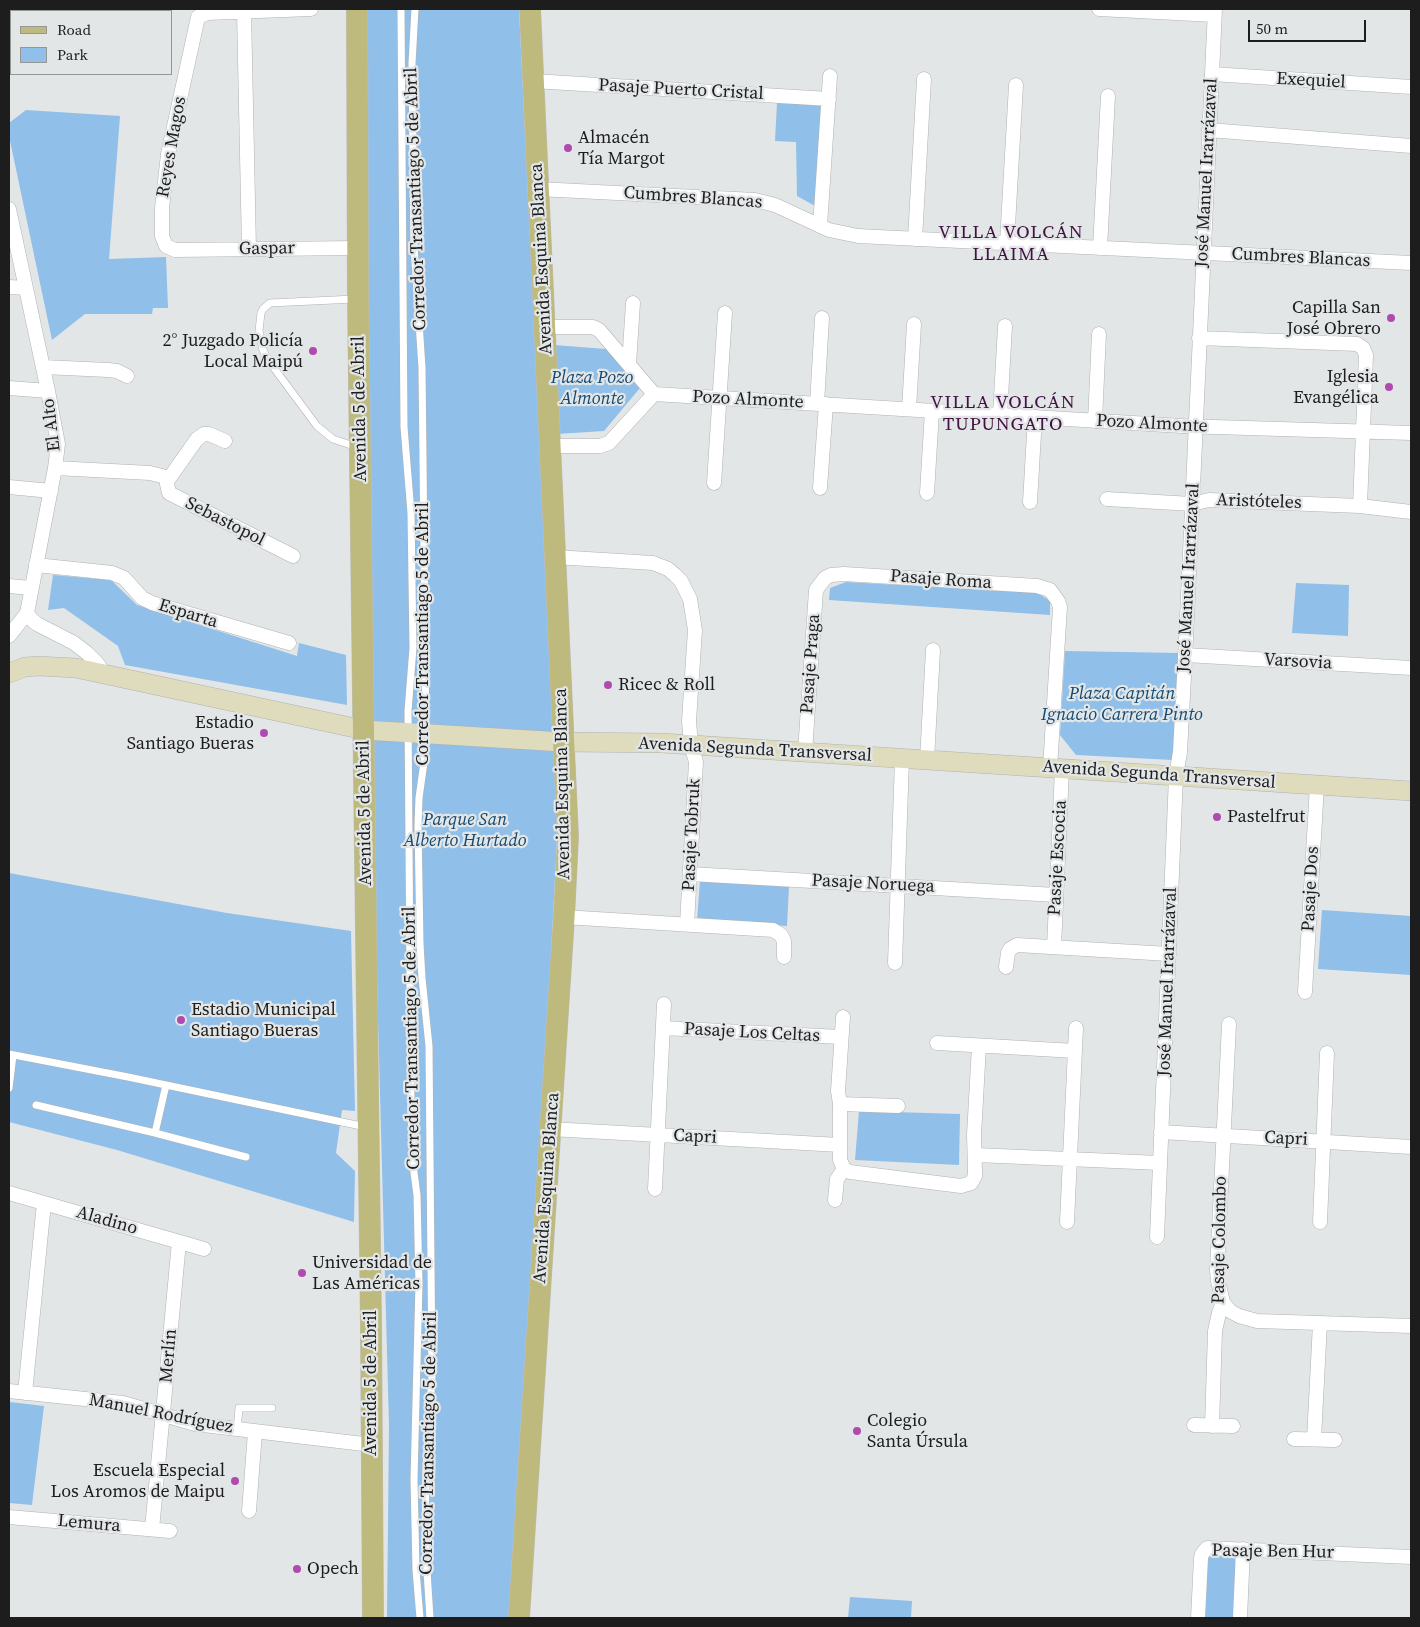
<!DOCTYPE html>
<html>
<head>
<meta charset="utf-8">
<style>
  body { margin:0 }
  #map { position:relative; width:1420px; height:1627px; overflow:hidden; background:#e3e6e7; font-family:"Source Serif 4",serif }
  canvas { display:block }
  .frame { position:absolute; inset:0; border:10px solid #1d1d1e; pointer-events:none }
  .legend { position:absolute; left:10px; top:10px; width:162px; height:65px; box-sizing:border-box; background:#e3e6e7; border:1px solid #949697; margin:0; padding:6px 9px; list-style:none; font-size:15px; color:#1d1d1e }
  .legend li { display:flex; align-items:center; gap:10px; height:25px }
  .legend b { width:25px; border:1px solid #949697 }
  .scale { position:absolute; left:1248px; top:20px; width:118px; height:22px; box-sizing:border-box; border:2px solid #1d1d1e; border-top:0; padding-left:6px; font-size:15px; line-height:18px; white-space:nowrap; color:#1d1d1e; -webkit-text-stroke:4px #e3e6e7; paint-order:stroke }
</style>
</head>
<body>
<div id="map">
<canvas width="1420" height="1627"></canvas>
<div class="frame"></div>
<ul class="legend">
<li><b style="height:6px;background:#beb97c"></b>Road</li>
<li><b style="height:14px;background:#90bfe9"></b>Park</li>
</ul>
<div class="scale">50 m</div>
</div>
<script>
const context = document.querySelector('canvas').getContext('2d');
context.lineJoin = 'round';
function fillPath(path, color) { context.fillStyle = color; context.fill(path, 'evenodd'); }
const poly = rows => new Path2D(rows.map(r => 'M' + r).join(''));
function strokePath(path, color, width, dash) { context.strokeStyle = color; context.lineWidth = width; context.lineCap = dash ? 'butt' : 'round'; context.setLineDash(dash || []); context.stroke(path); }
function write(font, color, halo, rows, align = 'center') {
  context.font = font + ' "Source Serif 4",serif'; context.lineWidth = 4.5; context.setLineDash([]); context.textBaseline = 'middle'; context.strokeStyle = halo; context.fillStyle = color; for (const [text, x, y, turn = 0] of rows) {
    context.save(); context.translate(x, y); context.rotate((+turn || 0) * Math.PI / 180); context.textAlign = isNaN(turn) ? turn : align; if (halo) context.strokeText(text, 0, 0); context.fillText(text, 0, 0); context.restore();
  }
}
fillPath(poly([
  [368,9,519,9,555,742,557,839,543,1113,509,1618,387,1618,389,1425,370,726,363,244],
  [777,103,822,105,817,207,797,196,796,142,775,141],
  [26,110,120,116,109,259,166,257,168,308,153,308,152,314,85,314,52,340,9,136,9,123],
  [554,345,606,349,640,388,604,431,557,434],
  [53,575,111,580,137,605,297,656,299,643,346,655,347,705,125,665,118,646,64,608,48,610],
  [846,582,1038,593,1050,601,1050,615,829,600,830,588],
  [1296,583,1349,585,1348,636,1292,633],
  [1065,651,1179,653,1173,760,1076,755,1060,735],
  [9,873,227,913,351,931,355,1111,342,1110,336,1153,355,1171,354,1222,117,1150,9,1122],
  [700,880,789,886,787,926,697,921],
  [1322,910,1411,916,1411,975,1318,969],
  [859,1111,960,1114,959,1165,855,1160],
  [10,1402,44,1406,32,1505,9,1503],
  [1208,1552,1236,1553,1239,1559,1236,1618,1201,1618],
  [850,1597,912,1601,911,1618,848,1618]
]), '#90bfe9');
const lane = poly([
  [401,9,404,427,411,513,413,648,408,711,411,1111,413,1165,417,1195,419,1284,414,1479,416,1570,420,1618],
  [415,9,412,63,414,246,422,368,426,734,425,755,419,798,418,825,420,944,422,978,429,1046,432,1376,426,1469,425,1540,430,1618],
  [355,299,270,303,263,309,261,313,259,331,263,350,268,360,317,426,333,439,357,447],
  [9,1054,128,1077,366,1127],
  [9,1088,13,1055],
  [36,1105,155,1133,166,1085],
  [155,1133,246,1157],
  [237,1430,239,1408,272,1408]
]);
const street = poly([
  [311,9,207,13,198,17,168,154,162,208,162,236,166,246,175,250,358,248],
  [1099,9,1214,15],
  [244,11,249,249],
  [9,49,11,49],
  [1212,74,1411,87],
  [533,81,829,99],
  [1209,130,1411,146],
  [538,189,755,200,775,205,829,230,858,236,1411,263],
  [9,209,48,391,58,444,55,468,27,613,9,636],
  [820,226,830,76],
  [915,239,924,79],
  [1007,243,1016,85],
  [1100,248,1108,96],
  [9,287,26,288],
  [545,327,593,327,599,330,654,394,1182,426,1411,433],
  [1199,338,1357,344,1363,348,1366,355,1360,506],
  [629,364,633,303],
  [43,367,108,370,117,371,127,376],
  [9,388,48,391],
  [817,404,822,318],
  [909,409,914,324],
  [1000,415,1005,326],
  [1095,421,1099,334],
  [225,441,209,434,204,434,197,439,168,480,167,484,169,493,293,556],
  [550,446,600,446,609,443,654,394],
  [55,468,150,473,162,476,168,480],
  [714,483,725,313],
  [9,487,51,491],
  [820,488,826,404],
  [927,493,932,411],
  [1107,499,1192,504,1209,500,1360,506,1411,512],
  [1030,502,1035,417],
  [555,557,653,563,668,569,675,575,681,581,690,599,695,630,689,721,691,745,696,762,687,924],
  [36,565,112,573,124,578,142,598,152,603,289,643],
  [9,586,31,588],
  [27,613,31,619,37,624,74,643,87,653,97,663,104,673],
  [1185,655,1411,668],
  [805,752,816,590,825,578,831,575,844,574,1037,586,1050,590,1058,601,1060,607,1050,768],
  [927,760,933,650],
  [690,874,1056,895],
  [564,917,773,930,781,935,784,941,784,957],
  [1054,947,1062,769],
  [895,963,902,759],
  [1006,967,1008,953,1010,949,1017,945,1169,954],
  [1305,992,1317,785],
  [843,1017,838,1091,840,1104,840,1160,844,1169,850,1172,961,1186,971,1183,975,1176,975,1171,974,1135,979,1046],
  [663,1028,841,1037],
  [937,1043,1075,1051],
  [840,1104,898,1106],
  [550,1129,840,1145],
  [1161,1132,1411,1147],
  [976,1155,1160,1163],
  [655,1189,664,1004],
  [9,1193,204,1249],
  [835,1200,837,1179,844,1169],
  [1067,1222,1076,1028],
  [1320,1222,1327,1053],
  [1157,1237,1176,776,1180,752,1186,639,1215,9],
  [1223,1302,1230,1311,1239,1316,1257,1321,1411,1326],
  [9,1391,123,1403,195,1424,372,1445],
  [25,1393,44,1203],
  [1194,1425,1233,1426],
  [1212,1426,1215,1331,1219,1313,1223,1302,1218,1281,1217,1270,1229,1024],
  [1294,1439,1335,1440],
  [1314,1439,1320,1323],
  [249,1511,255,1432],
  [9,1517,170,1531],
  [152,1529,179,1242],
  [1198,1618,1201,1558,1202,1554,1207,1548,1411,1557],
  [1240,1618,1243,1549]
]);
const secondary = poly([
  [9,673,25,667,38,666,76,668,364,730,563,742,662,743,1411,791]
]);
const primary = poly([
  [357,9,358,299,371,1326,373,1618],
  [519,1618,564,917,568,837,530,9]
]);
strokePath(lane, '#afb1b3', 8);
strokePath(street, '#afb1b3', 15);
strokePath(secondary, '#afb1b3', 20);
strokePath(primary, '#c0c0c0', 22);
strokePath(lane, '#fff', 7);
strokePath(street, '#fff', 14);
strokePath(secondary, '#dfdcbd', 19);
strokePath(primary, '#beb97c', 21);
for (const [x, y, r, color] of [
  [568,148,5,"#af4aaf"],
  [1391,318,5,"#af4aaf"],
  [313,351,5,"#af4aaf"],
  [1389,387,5,"#af4aaf"],
  [608,685,5,"#af4aaf"],
  [264,733,5,"#af4aaf"],
  [1217,817,5,"#af4aaf"],
  [181,1020,5,"#af4aaf"],
  [302,1273,5,"#af4aaf"],
  [857,1431,5,"#af4aaf"],
  [235,1481,5,"#af4aaf"],
  [297,1569,5,"#af4aaf"]
]) { const dot = new Path2D(); dot.arc(x, y, r, 0, 2 * Math.PI); context.fillStyle = color; context.fill(dot); strokePath(dot, '#e3e6e7', 2); }
write('18px', '#1d1d1e', '#e3e6e7', [
  ["Exequiel",1311,81,3],
  ["Pasaje Puerto Cristal",681,90,3],
  ["Reyes Magos",172,147,-80],
  ["José Manuel Irarrázaval",1207,173,-87],
  ["Cumbres Blancas",693,198,4],
  ["Corredor Transantiago 5 de Abril",416,199,-92],
  ["Gaspar",267,249,-1],
  ["Cumbres Blancas",1301,258,3],
  ["Avenida Esquina Blanca",542,259,-93],
  ["Pozo Almonte",748,400,3],
  ["Avenida 5 de Abril",360,409,-91],
  ["Pozo Almonte",1152,424,3],
  ["El Alto",52,425,-97],
  ["Aristóteles",1259,502,2],
  ["Sebastopol",225,522,27],
  ["José Manuel Irarrázaval",1189,578,-87],
  ["Pasaje Roma",941,580,4],
  ["Esparta",188,614,17],
  ["Corredor Transantiago 5 de Abril",423,634,-90],
  ["Varsovia",1298,662,3],
  ["Pasaje Praga",811,664,-86],
  ["Avenida Segunda Transversal",755,750,3],
  ["Avenida Segunda Transversal",1159,775,4],
  ["Avenida Esquina Blanca",563,784,-91],
  ["Avenida 5 de Abril",365,813,-91],
  ["Pasaje Tobruk",692,835,-87],
  ["Pasaje Escocia",1058,858,-87],
  ["Pasaje Noruega",873,884,3],
  ["Pasaje Dos",1311,889,-87],
  ["José Manuel Irarrázaval",1168,982,-88],
  ["Pasaje Los Celtas",752,1033,3],
  ["Corredor Transantiago 5 de Abril",412,1038,-91],
  ["Capri",695,1137,3],
  ["Capri",1286,1139,3],
  ["Avenida Esquina Blanca",547,1188,-86],
  ["Aladino",107,1221,16],
  ["Pasaje Colombo",1220,1240,-89],
  ["Merlín",169,1356,-85],
  ["Avenida 5 de Abril",371,1383,-90],
  ["Manuel Rodríguez",161,1414,11],
  ["Corredor Transantiago 5 de Abril",429,1443,-89],
  ["Lemura",89,1524,5],
  ["Pasaje Ben Hur",1273,1552,1]
]);
write('18px', '#1d1d1e', '#e3e6e7', [
  ["Almacén",578,138],
  ["Tía Margot",578,159],
  ["Capilla San",1381,308,"right"],
  ["José Obrero",1381,329,"right"],
  ["2° Juzgado Policía",303,341,"right"],
  ["Local Maipú",303,362,"right"],
  ["Iglesia",1379,377,"right"],
  ["Evangélica",1379,398,"right"],
  ["Ricec & Roll",618,685],
  ["Estadio",254,723,"right"],
  ["Santiago Bueras",254,744,"right"],
  ["Pastelfrut",1227,817],
  ["Estadio Municipal",191,1010],
  ["Santiago Bueras",191,1031],
  ["Universidad de",312,1263],
  ["Las Américas",312,1284],
  ["Colegio",867,1421],
  ["Santa Úrsula",867,1442],
  ["Escuela Especial",225,1471,"right"],
  ["Los Aromos de Maipu",225,1492,"right"],
  ["Opech",307,1569]
], 'left');
write('italic 18px', '#144971', '#e3e6e7', [
  ["Plaza Pozo",592,378],
  ["Almonte",592,399],
  ["Plaza Capitán",1122,694],
  ["Ignacio Carrera Pinto",1122,715],
  ["Parque San",465,820],
  ["Alberto Hurtado",465,841]
]);
context.letterSpacing = '1px';
write('19px', '#411141', '#e3e6e7', [
  ["VILLA VOLCÁN",1011,233],
  ["LLAIMA",1011,255],
  ["VILLA VOLCÁN",1003,403],
  ["TUPUNGATO",1003,425]
]);
context.letterSpacing = '0px';
</script>
</body>
</html>
